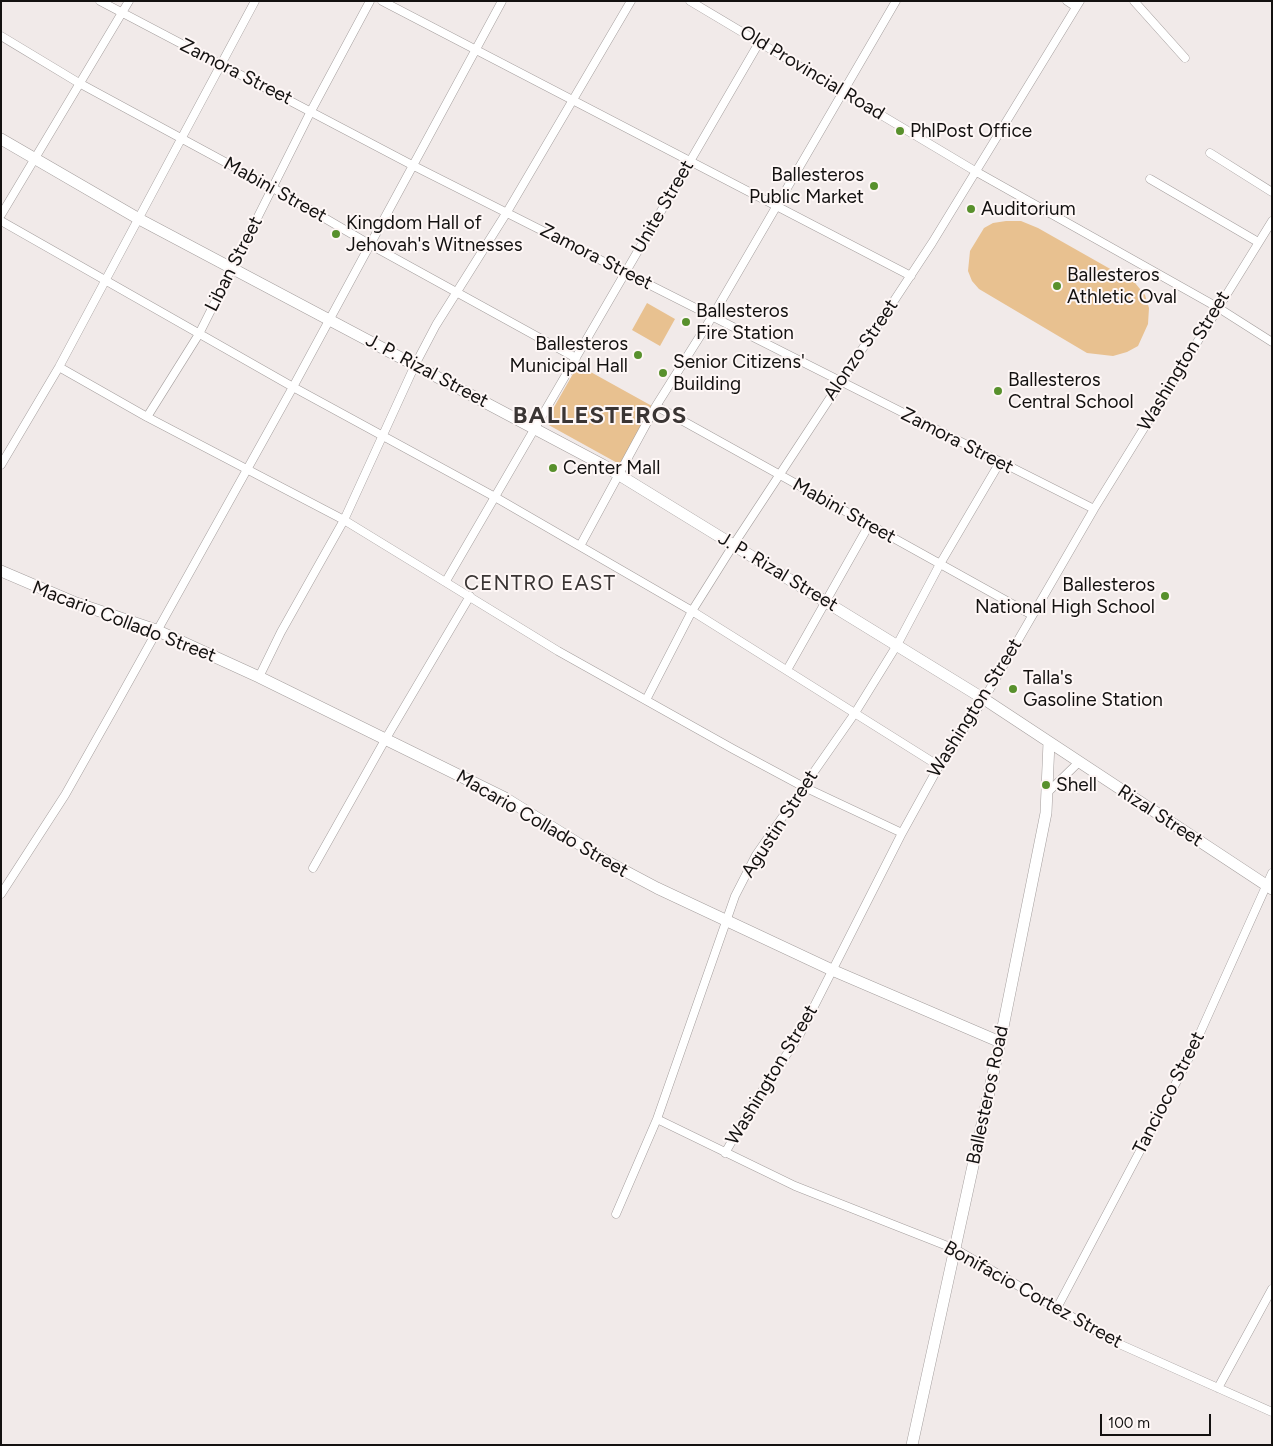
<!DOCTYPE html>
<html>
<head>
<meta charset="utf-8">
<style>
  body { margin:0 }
  #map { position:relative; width:1273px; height:1446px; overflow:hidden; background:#f1eae9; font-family:Figtree,sans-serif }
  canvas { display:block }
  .frame { position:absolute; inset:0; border:2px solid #131110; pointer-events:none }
  .scale { position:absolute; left:1100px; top:1414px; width:111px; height:22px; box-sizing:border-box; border:2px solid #131110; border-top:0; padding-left:6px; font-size:15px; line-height:18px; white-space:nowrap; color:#131110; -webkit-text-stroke:4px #fef7f6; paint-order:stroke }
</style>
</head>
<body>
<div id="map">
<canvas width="1273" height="1446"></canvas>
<div class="frame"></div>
<div class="scale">100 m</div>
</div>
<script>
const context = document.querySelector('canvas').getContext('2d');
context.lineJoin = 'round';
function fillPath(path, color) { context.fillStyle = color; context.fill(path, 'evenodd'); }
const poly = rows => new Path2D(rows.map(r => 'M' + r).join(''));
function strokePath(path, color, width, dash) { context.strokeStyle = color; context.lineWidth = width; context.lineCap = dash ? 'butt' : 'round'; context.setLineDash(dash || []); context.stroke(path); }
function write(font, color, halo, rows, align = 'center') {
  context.font = font + ' Figtree,sans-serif'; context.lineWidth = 4; context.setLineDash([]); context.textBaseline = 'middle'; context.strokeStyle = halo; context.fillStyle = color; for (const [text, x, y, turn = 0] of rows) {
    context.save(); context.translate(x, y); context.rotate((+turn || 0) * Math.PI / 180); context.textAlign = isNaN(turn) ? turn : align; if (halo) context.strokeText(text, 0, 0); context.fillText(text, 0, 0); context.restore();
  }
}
fillPath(poly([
  [1006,221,1021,221,1038,228,1135,283,1145,295,1149,308,1148,324,1138,346,1127,352,1113,356,1087,353,979,289,972,281,968,271,970,251,984,228,993,223],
  [647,303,675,319,660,346,632,330],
  [578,365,652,406,621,465,545,423]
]), '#e8c190');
const street = poly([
  [100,1,412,165,1094,509],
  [382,1,911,276],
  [690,1,975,171,1217,307,1272,342],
  [1067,1,1076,7],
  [1134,1,1185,58],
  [1,36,79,83,273,188,369,244,576,358],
  [1210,153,1272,192],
  [1150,179,1258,242],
  [1,215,129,1],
  [1,221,293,387,495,497,692,611,939,766],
  [59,367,147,417,344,520,558,651,733,749,802,786,902,833],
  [656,406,1032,615],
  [147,417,199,334,311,111,370,1],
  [1,465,59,367,255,1],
  [580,546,656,406,712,317,896,1],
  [446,581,760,41],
  [787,670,869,525],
  [259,677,281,632,344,520,415,365,436,325,507,212,631,1],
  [646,700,692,611,734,544,932,243,1080,1],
  [1048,792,1079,762],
  [313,868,385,740,470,596],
  [1,894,65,795,113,710,293,387,502,1],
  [657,1119,795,1186,955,1249,1117,1343,1272,1412],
  [725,1153,754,1103,799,1036,902,833,939,766,984,699,1094,509,1272,221],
  [616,1214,657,1119,735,896,756,855,855,713,897,645,940,564,1000,462],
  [1057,1308,1187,1062,1272,873],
  [1218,1388,1272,1289]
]);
const secondary = poly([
  [1,139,139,219,603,465,984,699,1272,889],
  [1,571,76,603,156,630,259,677,505,798,608,862,657,888,832,970,1000,1042],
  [912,1445,1000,1042,1046,813,1049,742]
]);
strokePath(street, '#a49e9d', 9);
strokePath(secondary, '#a49e9d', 12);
strokePath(street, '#fff', 8);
strokePath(secondary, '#fff', 11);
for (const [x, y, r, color] of [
  [900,131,5,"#58902c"],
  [874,186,5,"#58902c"],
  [971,209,5,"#58902c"],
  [336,234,5,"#58902c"],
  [1057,286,5,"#58902c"],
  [686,322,5,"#58902c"],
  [638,355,5,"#58902c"],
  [663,373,5,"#58902c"],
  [998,391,5,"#58902c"],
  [553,468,5,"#58902c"],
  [1165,596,5,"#58902c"],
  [1013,689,5,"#58902c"],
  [1046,785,5,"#58902c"]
]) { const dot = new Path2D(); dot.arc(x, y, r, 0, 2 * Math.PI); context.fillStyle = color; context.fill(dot); strokePath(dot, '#fef7f6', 2); }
write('19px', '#131110', '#fef7f6', [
  ["Zamora Street",236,72,27],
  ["Old Provincial Road",812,73,31],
  ["Mabini Street",275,190,29],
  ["Unite Street",663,207,-60],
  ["Zamora Street",596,257,27],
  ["Liban Street",234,264,-63],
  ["Alonzo Street",861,350,-56],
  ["Washington Street",1184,361,-59],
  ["J. P. Rizal Street",427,371,28],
  ["Zamora Street",957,441,27],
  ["Mabini Street",844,511,29],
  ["J. P. Rizal Street",778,572,31],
  ["Macario Collado Street",124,622,21],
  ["Washington Street",975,708,-58],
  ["Rizal Street",1160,816,33],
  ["Macario Collado Street",542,824,30],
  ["Agustin Street",780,824,-57],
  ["Washington Street",772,1075,-59],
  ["Tancioco Street",1169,1093,-63],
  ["Ballesteros Road",988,1095,-78],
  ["Bonifacio Cortez Street",1033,1295,29]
]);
write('19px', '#131110', '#fef7f6', [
  ["PhlPost Office",910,131],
  ["Ballesteros",864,175,"right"],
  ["Public Market",864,197,"right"],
  ["Auditorium",981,209],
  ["Kingdom Hall of",346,223],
  ["Jehovah's Witnesses",346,245],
  ["Ballesteros",1067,275],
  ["Athletic Oval",1067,297],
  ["Ballesteros",696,311],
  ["Fire Station",696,333],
  ["Ballesteros",628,344,"right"],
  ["Municipal Hall",628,366,"right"],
  ["Senior Citizens'",673,362],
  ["Building",673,384],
  ["Ballesteros",1008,380],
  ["Central School",1008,402],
  ["Center Mall",563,468],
  ["Ballesteros",1155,585,"right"],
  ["National High School",1155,607,"right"],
  ["Talla's",1023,678],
  ["Gasoline Station",1023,700],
  ["Shell",1056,785]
], 'left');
context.letterSpacing = '1px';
write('21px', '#3a3534', '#fef7f6', [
  ["CENTRO EAST",540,584]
]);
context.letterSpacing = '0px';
context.letterSpacing = '1px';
write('bold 24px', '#3a3534', '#fef7f6', [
  ["BALLESTEROS",600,416]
]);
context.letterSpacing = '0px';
</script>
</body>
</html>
